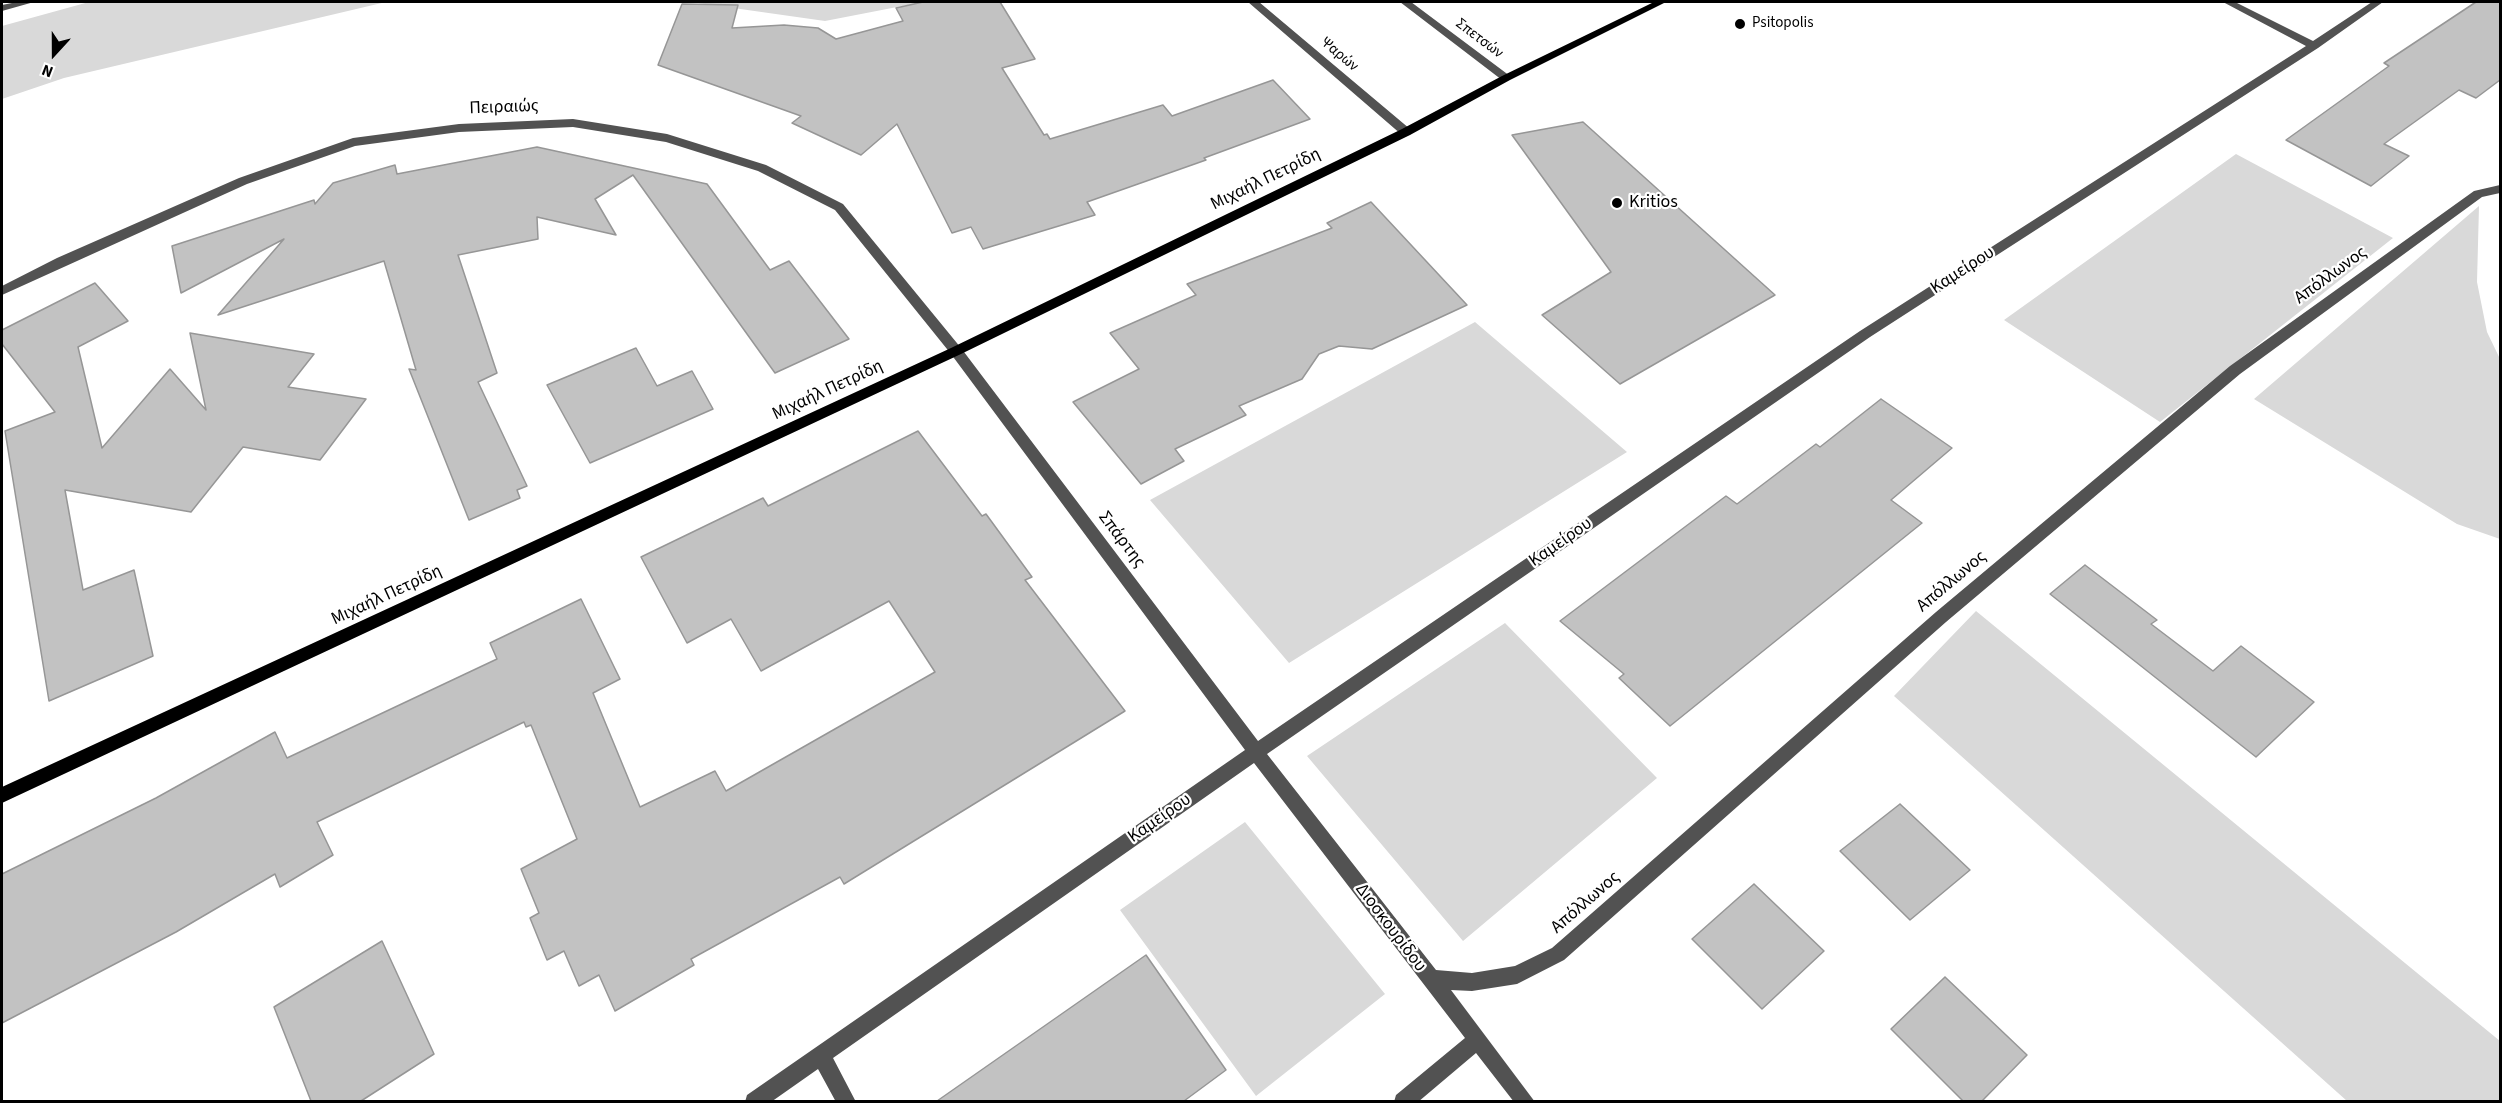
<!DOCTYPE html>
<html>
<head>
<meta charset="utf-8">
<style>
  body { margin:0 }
  #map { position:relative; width:2502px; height:1103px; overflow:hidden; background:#fff; font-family:"Source Sans 3",sans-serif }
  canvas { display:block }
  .frame { position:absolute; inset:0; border:3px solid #000; pointer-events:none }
  .north { position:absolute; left:24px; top:24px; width:60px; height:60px; -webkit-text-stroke:4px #fff; paint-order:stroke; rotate:201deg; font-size:16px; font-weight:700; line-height:24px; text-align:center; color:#000 }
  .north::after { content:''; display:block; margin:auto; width:21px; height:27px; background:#000; clip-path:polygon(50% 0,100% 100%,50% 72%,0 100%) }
</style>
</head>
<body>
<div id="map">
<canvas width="2502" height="1103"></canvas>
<div class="frame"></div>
<div class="north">N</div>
</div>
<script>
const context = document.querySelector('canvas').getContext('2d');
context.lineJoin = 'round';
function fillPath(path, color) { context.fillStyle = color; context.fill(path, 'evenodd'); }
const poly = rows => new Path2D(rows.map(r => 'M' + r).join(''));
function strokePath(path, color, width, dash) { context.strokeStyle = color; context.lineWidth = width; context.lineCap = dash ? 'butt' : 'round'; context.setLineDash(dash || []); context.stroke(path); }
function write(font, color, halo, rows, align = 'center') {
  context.font = font + ' "Source Sans 3",sans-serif'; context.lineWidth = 4.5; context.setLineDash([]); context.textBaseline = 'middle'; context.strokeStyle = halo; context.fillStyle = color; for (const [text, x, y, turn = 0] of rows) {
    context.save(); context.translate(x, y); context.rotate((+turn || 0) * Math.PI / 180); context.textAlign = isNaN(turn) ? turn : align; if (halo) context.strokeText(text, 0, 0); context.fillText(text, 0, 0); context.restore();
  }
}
fillPath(poly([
  [89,2,386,2,64,78,2,99,2,26],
  [691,2,923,2,825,21],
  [2236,154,2393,238,2160,422,2004,320],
  [2479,206,2477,282,2487,332,2500,359,2500,539,2457,524,2254,399],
  [1475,322,1627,452,1289,663,1150,500],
  [1976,611,2500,1041,2500,1101,2347,1101,1894,696],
  [1505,623,1657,778,1463,941,1307,756],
  [1245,822,1385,994,1256,1096,1120,910]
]), '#d9d9d9');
const building = poly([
  [923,2,1000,2,1035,59,1002,68,1044,135,1047,134,1050,139,1163,105,1172,116,1273,80,1310,119,1204,158,1206,160,1087,202,1095,215,983,249,971,227,952,233,897,124,861,155,792,123,801,116,658,65,682,4,738,5,732,28,784,25,818,28,836,39,903,21,896,8,923,2],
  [2476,2,2500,2,2500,80,2476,98,2459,90,2384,144,2409,156,2371,186,2286,140,2389,66,2384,63,2476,2],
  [1583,122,1775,295,1620,384,1542,315,1611,272,1512,135,1583,122],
  [537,147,707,184,770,270,789,261,849,339,775,373,633,175,595,199,616,235,537,217,538,239,458,255,497,373,478,382,527,486,517,490,520,498,469,520,409,369,416,370,384,261,218,315,284,239,181,293,172,246,314,200,315,204,333,183,395,165,397,174,537,147],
  [1371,202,1467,305,1372,349,1339,346,1319,354,1302,379,1239,406,1246,415,1175,449,1184,461,1141,484,1073,402,1139,369,1110,333,1196,295,1187,284,1332,228,1327,223,1371,202],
  [95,283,128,321,78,347,102,448,170,369,206,410,190,333,314,354,288,387,366,399,320,460,243,447,191,512,65,490,83,590,134,570,153,656,49,701,5,431,55,412,2,344,2,330,95,283],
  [636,348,657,386,692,371,713,409,590,463,547,385,636,348],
  [1881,399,1952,448,1891,500,1922,523,1670,726,1619,678,1624,674,1560,621,1726,496,1737,504,1816,444,1820,447,1881,399],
  [918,431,982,516,986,514,1032,577,1025,580,1125,711,844,884,840,877,691,959,694,965,615,1011,599,975,579,986,564,951,547,960,530,918,539,913,521,869,577,839,531,725,526,727,524,722,317,822,333,855,280,887,275,874,176,932,2,1023,2,874,156,798,275,732,287,758,497,659,490,643,581,599,620,679,593,693,640,807,715,771,726,791,935,672,889,601,761,671,731,619,687,643,641,557,763,498,768,506,918,431],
  [2085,565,2157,620,2151,624,2213,671,2241,646,2314,702,2256,757,2050,594,2085,565],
  [1900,804,1970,870,1910,920,1840,851,1900,804],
  [1754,884,1824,951,1762,1009,1692,939,1754,884],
  [382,941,434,1054,361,1101,311,1101,274,1007,382,941],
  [1146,955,1226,1070,1184,1101,937,1101,1146,955],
  [1945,977,2027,1055,1982,1101,1963,1101,1891,1029,1945,977]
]);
fillPath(building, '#c2c2c2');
strokePath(building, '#969696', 1.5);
fillPath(poly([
  [17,2,34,2,2,11,2,5,17,2],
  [1248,2,1259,2,1410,129,1410,135,1402,135,1248,2],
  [1400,2,1411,2,1510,76,1510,80,1502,80,1400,2],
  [2223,2,2235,2,2313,41,2372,2,2383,2,2318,48,1870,337,1267,754,1436,970,1472,973,1515,966,1552,948,1936,612,2230,366,2474,191,2500,185,2500,193,2482,197,2240,374,1946,622,1564,960,1517,984,1472,991,1451,990,1535,1102,1514,1102,1476,1053,1418,1102,1394,1102,1396,1095,1465,1038,1254,763,833,1058,856,1102,836,1102,818,1069,771,1102,745,1102,747,1095,1245,750,951,354,835,210,758,171,666,142,573,127,459,132,355,146,247,184,2,295,2,286,57,258,239,178,353,138,459,124,573,119,667,134,766,165,843,204,961,348,1258,741,1860,331,2306,46,2223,2]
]), '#525252');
fillPath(poly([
  [1654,2,1666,2,1510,80,1410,135,961,354,2,803,2,787,951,348,1402,129,1502,76,1654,2]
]), '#000');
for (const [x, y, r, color] of [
  [1740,24,6,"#000"],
  [1617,203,6,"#000"]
]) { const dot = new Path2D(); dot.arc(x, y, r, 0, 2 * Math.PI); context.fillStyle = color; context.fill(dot); strokePath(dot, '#fff', 2); }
write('15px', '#000', '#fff', [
  ["Psitopolis",1752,24]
], 'left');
write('15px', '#000', '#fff', [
  ["Σπετσών",1479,39,37],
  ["Ψαρών",1339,55,40]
]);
write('18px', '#000', '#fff', [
  ["Πειραιώς",504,108,-2],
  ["Μιχαήλ Πετρίδη",1266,180,-26],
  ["Καμείρου",1963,271,-33],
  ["Απόλλωνος",2331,276,-36],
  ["Μιχαήλ Πετρίδη",828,391,-25],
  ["Σπάρτης",1121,540,53],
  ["Καμείρου",1561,543,-35],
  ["Απόλλωνος",1952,582,-40],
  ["Μιχαήλ Πετρίδη",387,596,-25],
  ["Καμείρου",1160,819,-35],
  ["Απόλλωνος",1586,903,-41],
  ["Διοσκουρίδου",1390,928,53]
]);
write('18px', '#000', '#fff', [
  ["Kritios",1629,203]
], 'left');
</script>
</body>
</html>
